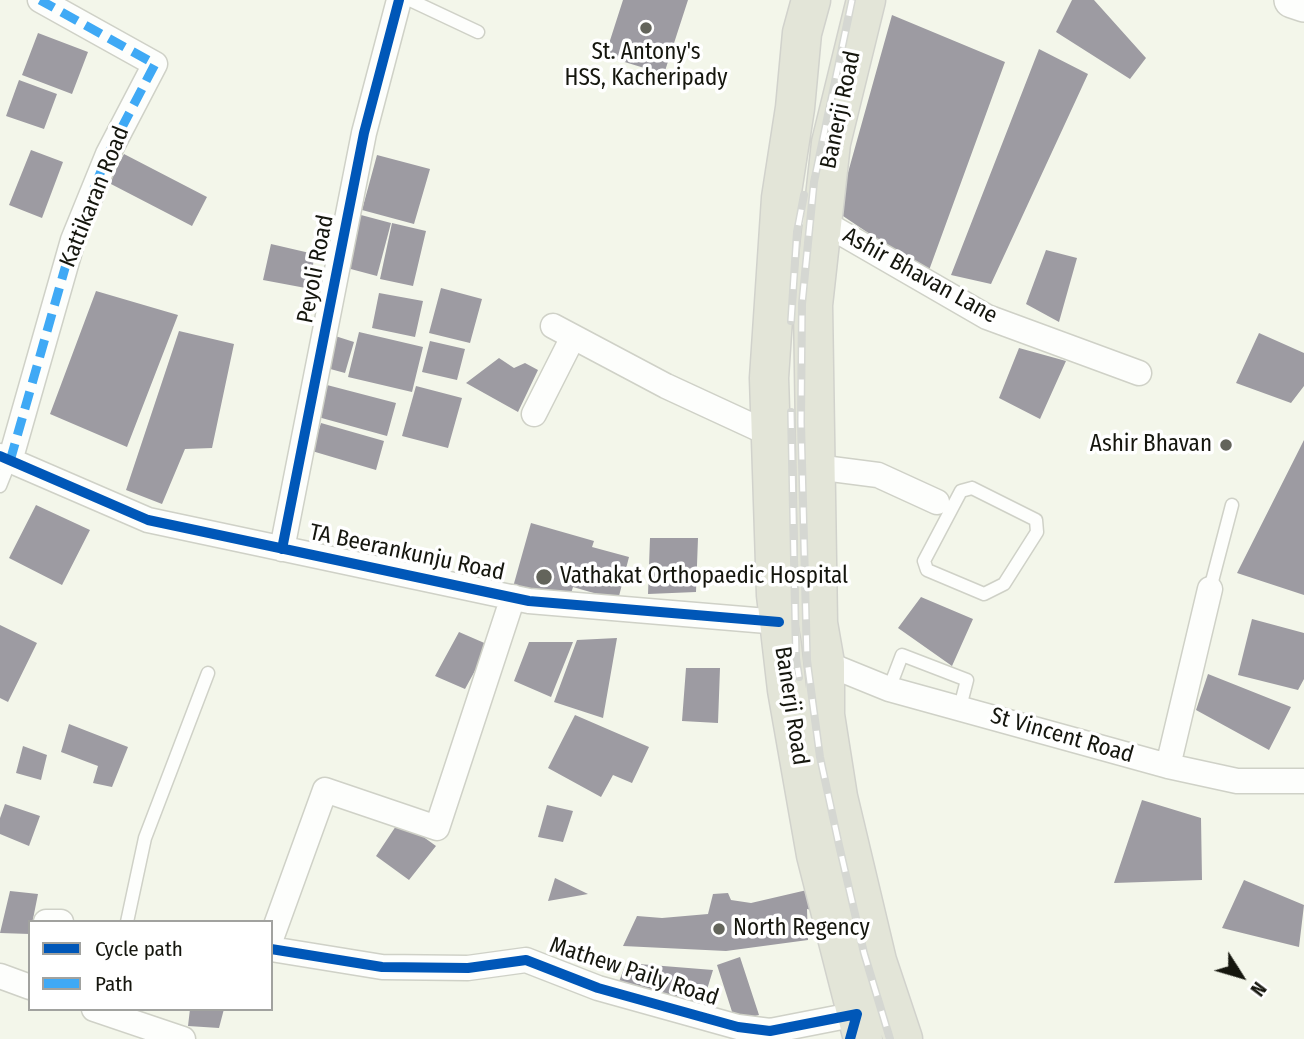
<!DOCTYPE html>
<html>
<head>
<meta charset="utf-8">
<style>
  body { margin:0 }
  #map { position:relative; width:1304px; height:1039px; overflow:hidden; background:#f3f6ea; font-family:"Fira Sans Condensed",sans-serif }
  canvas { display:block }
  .legend { position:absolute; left:28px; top:920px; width:245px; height:91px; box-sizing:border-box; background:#fff; border:2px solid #a1a29f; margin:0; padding:9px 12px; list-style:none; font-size:21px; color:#15160e }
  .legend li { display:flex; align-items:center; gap:14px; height:35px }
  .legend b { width:35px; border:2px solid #a1a29f }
  .north { position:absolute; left:1206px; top:941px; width:70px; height:70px; -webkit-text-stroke:5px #fff; paint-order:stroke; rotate:127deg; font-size:19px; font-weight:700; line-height:28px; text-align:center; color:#15160e }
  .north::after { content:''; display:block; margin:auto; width:24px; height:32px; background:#15160e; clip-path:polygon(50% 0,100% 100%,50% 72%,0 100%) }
</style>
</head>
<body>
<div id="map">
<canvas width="1304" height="1039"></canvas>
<ul class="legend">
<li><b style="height:9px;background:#0057b8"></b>Cycle path</li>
<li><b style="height:9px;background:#3fa9f5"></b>Path</li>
</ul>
<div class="north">N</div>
</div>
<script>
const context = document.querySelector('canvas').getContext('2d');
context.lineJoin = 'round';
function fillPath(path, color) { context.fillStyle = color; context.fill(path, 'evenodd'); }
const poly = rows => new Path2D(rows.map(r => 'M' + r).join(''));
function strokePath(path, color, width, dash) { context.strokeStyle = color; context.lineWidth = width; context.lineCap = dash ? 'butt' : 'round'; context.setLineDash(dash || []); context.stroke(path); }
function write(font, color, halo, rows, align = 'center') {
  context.font = font + ' "Fira Sans Condensed",sans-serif'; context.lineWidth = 7; context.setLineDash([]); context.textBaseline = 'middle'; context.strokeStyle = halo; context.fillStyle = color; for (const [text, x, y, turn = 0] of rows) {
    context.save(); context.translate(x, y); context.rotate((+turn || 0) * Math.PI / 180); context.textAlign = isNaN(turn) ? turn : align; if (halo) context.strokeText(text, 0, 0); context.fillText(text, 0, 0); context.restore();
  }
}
fillPath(poly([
  [623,0,688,0,664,74,605,56],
  [1072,0,1094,0,1146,58,1130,79,1056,32],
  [892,15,1005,62,928,273,837,212],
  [38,33,88,52,72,94,22,75],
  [1039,49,1088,74,991,284,951,275],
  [19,80,57,94,44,129,6,116],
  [31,150,63,162,42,218,9,205],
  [124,154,207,197,192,226,109,183],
  [377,155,430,169,414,224,362,210],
  [361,215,391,223,377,276,347,268],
  [392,223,426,231,413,286,380,279],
  [271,244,314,254,311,289,263,280],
  [1046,250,1077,258,1059,322,1026,304],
  [441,288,482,299,470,343,429,333],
  [96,291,178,315,127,447,50,414],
  [379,293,423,301,415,337,372,328],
  [179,331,234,344,212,448,185,449,162,504,126,490],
  [359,332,423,347,412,392,348,377],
  [1259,333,1304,353,1304,386,1291,403,1236,383],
  [332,335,354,342,345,373,323,367],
  [430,341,465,349,457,380,422,372],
  [1019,348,1066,361,1040,419,999,398],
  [499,358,514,368,525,363,538,370,518,412,466,383],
  [327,385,396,403,387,436,318,417],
  [416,386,462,398,448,448,402,436],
  [321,423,384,441,376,470,312,451],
  [1304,440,1304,595,1237,573],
  [36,505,90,530,62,585,9,558],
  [531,523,594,541,592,547,629,557,618,600,573,587,568,603,513,587],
  [650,538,698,538,696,592,648,594],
  [921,597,973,619,952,666,898,628],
  [1252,619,1304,633,1304,679,1298,690,1238,675],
  [0,625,37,643,8,702,0,698],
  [459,632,489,645,465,689,435,676],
  [617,638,603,718,554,702,577,640],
  [529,642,573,642,551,697,514,681],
  [686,668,720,668,718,723,682,721],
  [1208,674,1291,707,1269,750,1196,710],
  [575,715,649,747,632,783,613,775,601,797,548,768],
  [69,724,128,747,112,787,93,783,98,766,61,752],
  [23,746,47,755,41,780,16,773],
  [1142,800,1201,818,1202,880,1114,883],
  [5,804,40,816,29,846,0,834,0,818],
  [547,805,573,811,563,842,538,837],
  [400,820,436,846,409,880,376,856],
  [555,878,588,894,548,901],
  [1244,880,1304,905,1299,947,1222,928],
  [807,890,812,910,807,909,808,940,726,951,623,946,637,916,662,918,708,914,713,894,728,893,731,900,751,903],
  [10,891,38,894,30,934,0,933],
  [740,957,759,1015,735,1021,717,965],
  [626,963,713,970,701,1009,617,987],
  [190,1009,224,1009,219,1028,188,1026]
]), '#9d9ba2');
const service = poly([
  [410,0,478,32],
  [0,486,10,461],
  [972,488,1036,520,1037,532,1004,584,984,594,927,570,924,561,961,491,972,488],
  [1210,589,1232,505],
  [889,689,902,655,967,680,960,707],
  [127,922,145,838,208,673]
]);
const minor = poly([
  [781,198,987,317,1139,373],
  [553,326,666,386,772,435],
  [534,414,573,337],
  [0,456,148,520,529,601,779,622],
  [10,461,73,240,108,154,155,64,40,0],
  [816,467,878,475,937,502],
  [282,549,364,133,399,0],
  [825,663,889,689,1168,766,1237,781,1304,781],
  [1168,766,1210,589],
  [46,922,61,922],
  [271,939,325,790,437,828,513,597],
  [271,949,382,967,468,968,526,960,598,988,738,1027,770,1031,857,1014],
  [0,976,30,987],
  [94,1009,183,1039]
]);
const secondary = poly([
  [1292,0,1304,4]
]);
const primary = poly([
  [811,0,802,33,795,108,781,198,769,378,776,595,787,690,816,855,863,1039],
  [866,0,831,143,813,305,818,623,825,663,825,715,838,797,877,961,903,1039]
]);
strokePath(service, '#cfd1c7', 15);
strokePath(minor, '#cfd1c7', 27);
strokePath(secondary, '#cfd1c7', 38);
strokePath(primary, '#d1d2cc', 41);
strokePath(service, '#fdfefc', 12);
strokePath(minor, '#fdfefc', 24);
strokePath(secondary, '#fdfefc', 35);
strokePath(primary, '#e3e5d8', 38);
const rail = poly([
  [852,0,814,182,802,304,801,422,807,660,820,757,839,845,864,953,890,1039],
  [791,321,797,232,804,195],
  [791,412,796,658,799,677]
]);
strokePath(rail, '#d5d7d2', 8);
strokePath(rail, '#fff', 5, [16]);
strokePath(poly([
  [10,461,73,240,108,154,155,64,40,0]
]), '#3fa9f5', 9, [18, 9]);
strokePath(poly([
  [0,456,148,520,529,601,779,622],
  [282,549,364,133,399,0],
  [271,949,382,967,468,968,526,960,598,988,738,1027,770,1031,857,1014,850,1039]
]), '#0057b8', 10);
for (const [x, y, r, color] of [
  [646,28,7,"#63645b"],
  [1226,445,7,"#63645b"],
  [544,577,9,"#63645b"],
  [719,929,7,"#63645b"]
]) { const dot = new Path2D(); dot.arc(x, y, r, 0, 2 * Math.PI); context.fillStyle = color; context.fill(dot); strokePath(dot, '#fff', 2.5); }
write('23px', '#15160e', '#fff', [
  ["St. Antony's",646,53,"center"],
  ["HSS, Kacheripady",646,79,"center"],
  ["Ashir Bhavan",1212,445,"right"],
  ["Vathakat Orthopaedic Hospital",560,577],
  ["North Regency",733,929]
], 'left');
write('23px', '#15160e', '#fff', [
  ["Banerji Road",841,110,-78],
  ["Kattikaran Road",95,197,-68],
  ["Peyoli Road",316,269,-79],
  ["Ashir Bhavan Lane",920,276,29],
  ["TA Beerankunju Road",407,553,12],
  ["Banerji Road",791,706,81],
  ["St Vincent Road",1062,736,16],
  ["Mathew Paily Road",634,972,18]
]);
</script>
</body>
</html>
